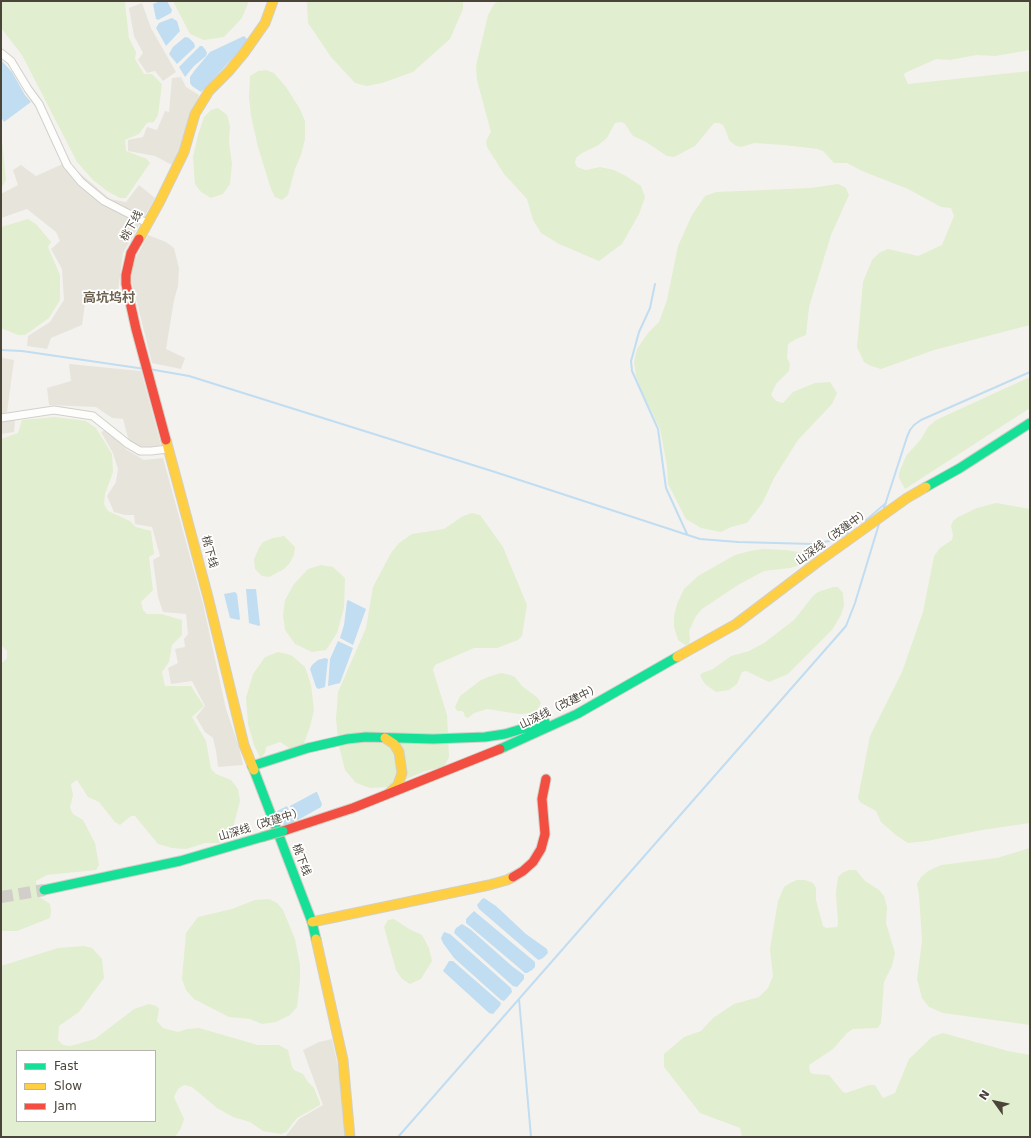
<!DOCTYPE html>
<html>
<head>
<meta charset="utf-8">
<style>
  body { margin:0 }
  #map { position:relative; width:1031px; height:1138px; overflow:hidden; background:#f4f2ee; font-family:"DejaVu Sans",sans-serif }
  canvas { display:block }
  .frame { position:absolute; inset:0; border:2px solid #4b4439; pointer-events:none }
  .legend { position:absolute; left:16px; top:1050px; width:140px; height:72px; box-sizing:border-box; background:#fff; border:1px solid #b7b4b0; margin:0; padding:5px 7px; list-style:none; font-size:12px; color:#4b4439 }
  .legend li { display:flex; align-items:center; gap:8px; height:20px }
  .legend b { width:20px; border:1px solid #b7b4b0 }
  .north { position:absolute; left:975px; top:1082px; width:40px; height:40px; -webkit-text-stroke:3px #fff; paint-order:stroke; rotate:303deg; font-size:11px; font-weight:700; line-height:16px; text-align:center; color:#4b4439 }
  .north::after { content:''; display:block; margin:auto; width:14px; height:18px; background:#4b4439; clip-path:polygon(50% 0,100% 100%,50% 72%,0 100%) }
</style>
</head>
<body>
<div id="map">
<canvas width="1031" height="1138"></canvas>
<div class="frame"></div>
<ul class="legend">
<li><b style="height:5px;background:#16e098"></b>Fast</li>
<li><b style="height:5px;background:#ffcf43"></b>Slow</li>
<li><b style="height:5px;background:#f24e42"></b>Jam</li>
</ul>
<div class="north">N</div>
</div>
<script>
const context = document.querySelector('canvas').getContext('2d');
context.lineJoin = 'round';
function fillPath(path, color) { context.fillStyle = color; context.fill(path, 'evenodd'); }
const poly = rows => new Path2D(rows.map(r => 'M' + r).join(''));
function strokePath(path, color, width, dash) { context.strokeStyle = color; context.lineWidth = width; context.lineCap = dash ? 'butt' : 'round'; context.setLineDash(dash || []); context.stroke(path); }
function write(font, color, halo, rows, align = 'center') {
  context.font = font + ' "DejaVu Sans","Noto Sans SC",sans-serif'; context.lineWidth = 3.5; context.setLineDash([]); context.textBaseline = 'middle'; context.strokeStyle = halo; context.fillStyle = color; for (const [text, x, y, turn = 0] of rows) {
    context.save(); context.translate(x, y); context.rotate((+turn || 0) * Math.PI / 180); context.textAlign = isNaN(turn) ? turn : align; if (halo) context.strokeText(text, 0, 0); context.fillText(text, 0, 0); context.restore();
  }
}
fillPath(poly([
  [142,3,151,28,176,72,163,81,155,71,147,73,138,60,143,53,134,36,129,8],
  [181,77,186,87,199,95,185,137,172,165,155,156,128,151,128,140,143,137,147,127,157,130,165,111,169,112,172,78],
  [67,162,110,199,126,202,139,185,155,198,123,253,118,291,87,290,82,325,51,338,47,349,27,346,28,336,50,322,64,300,62,269,51,249,60,241,56,232,27,209,1,218,1,194,18,185,13,170,21,165,36,176],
  [148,235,166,242,174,248,179,268,178,286,174,300,166,349,185,358,181,369,152,363,132,283,132,265],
  [69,364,141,371,161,445,150,448,130,445,123,419,112,418,96,407,49,405,47,388,71,381],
  [15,420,14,432,1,434,1,421],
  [107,429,127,450,144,460,163,458,203,604,226,709,239,747,243,765,218,767,216,751,213,738,205,732,196,717,205,706,192,681,171,684,168,668,178,663,175,649,185,647,184,639,188,634,186,614,163,612,158,597,153,560,160,556,152,527,135,524,134,515,125,515,114,512,107,496,116,482,118,469,113,453,101,432],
  [332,1039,341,1080,346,1137,285,1137,299,1119,323,1105,303,1050,319,1042]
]), '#e7e4dc');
fillPath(poly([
  [1,354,3,358,14,360,7,412,1,414]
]), '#eae5da');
fillPath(poly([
  [1,1,126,1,125,3,129,38,136,52,135,59,144,74,152,74,162,84,158,115,154,122,147,123,139,134,125,140,126,151,147,159,150,163,126,198,120,198,107,191,93,180,77,162,22,55,1,28],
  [173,1,249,1,242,18,224,37,204,40,190,34],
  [307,1,463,1,463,9,450,39,413,72,382,83,367,86,355,83,331,57,308,23],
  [499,1,1030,1,1030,50,995,56,976,55,950,60,936,59,905,73,904,75,908,84,1030,71,1030,325,934,350,881,369,871,366,864,362,857,347,863,282,872,260,879,253,888,249,918,256,942,245,954,216,951,208,941,207,908,189,862,171,847,163,834,163,823,151,817,149,784,145,754,143,741,147,736,146,729,140,726,131,723,125,719,123,714,123,695,146,674,157,667,156,646,142,633,136,625,124,622,122,615,123,607,138,597,146,582,153,576,158,575,163,577,167,586,170,600,167,614,170,626,176,641,186,645,197,639,214,622,244,599,261,559,244,541,233,533,220,527,199,504,174,487,147,486,141,491,132,477,80,476,66,488,15,494,4],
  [266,70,274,73,286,87,300,109,305,121,305,139,301,155,295,169,288,195,282,200,275,197,271,189,258,147,251,116,249,97,250,76,258,71],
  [218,108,227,115,230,126,229,142,232,164,230,184,223,194,211,198,201,192,195,184,193,157,198,135,204,117,211,110],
  [1,131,6,180,1,189],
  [838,184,846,188,849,195,831,235,809,307,806,335,796,339,788,344,787,358,790,364,789,371,776,384,771,395,776,401,783,403,793,392,815,383,830,382,837,393,832,404,798,440,774,478,763,502,747,523,731,527,721,532,701,528,686,519,668,484,667,466,660,429,643,394,636,376,634,362,637,349,648,333,659,322,667,300,678,246,692,215,705,196,716,192,810,188],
  [28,219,36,224,51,242,48,247,60,275,60,300,49,318,25,335,18,335,1,328,1,227],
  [1030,377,1030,408,905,489,899,478,899,473,906,456,921,439,928,427,936,420],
  [55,417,86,421,96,428,112,454,113,472,105,494,104,504,108,511,130,521,136,527,151,531,154,554,149,557,153,590,141,602,143,610,147,614,161,614,182,620,182,635,172,645,169,662,162,672,165,686,191,686,204,706,192,717,206,741,211,769,216,774,231,780,238,789,240,801,231,836,219,843,205,843,186,849,172,848,158,844,135,816,131,816,120,825,115,822,99,802,88,797,77,780,71,784,73,795,70,808,73,814,83,820,95,843,99,865,96,870,47,875,36,881,38,896,50,904,51,911,50,918,17,931,1,931,1,662,3,662,7,658,7,651,1,645,1,439,18,433,22,420],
  [996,503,1030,509,1030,823,982,830,927,841,908,843,897,836,881,822,876,811,865,805,860,802,858,798,870,736,902,672,923,612,934,556,940,548,952,540,953,535,951,526,953,521,958,517,977,508],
  [472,513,480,515,503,547,527,605,522,636,518,640,497,648,474,648,435,665,433,670,447,715,449,757,444,767,425,771,388,787,370,788,356,783,345,770,339,746,336,719,338,692,366,628,373,587,391,553,399,543,412,534,444,529,463,516],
  [284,536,295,547,294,555,289,564,284,569,269,577,262,576,255,569,254,559,259,548,263,542,273,538],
  [763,549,786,550,804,553,808,556,808,561,807,563,790,568,764,571,738,585,702,609,696,616,689,631,690,640,689,644,685,645,678,640,674,627,674,616,677,604,684,589,698,576,735,555,750,551],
  [321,565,333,567,345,578,344,608,337,633,326,650,312,652,295,644,285,630,283,615,285,600,294,584,308,569],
  [833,587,838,587,843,593,844,605,841,615,832,630,788,674,769,682,746,671,742,672,737,684,729,690,716,692,705,684,700,676,702,673,713,669,731,656,749,651,764,643,794,620,813,596,818,592],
  [278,652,291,655,305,667,311,685,314,710,310,727,303,746,291,749,280,742,266,747,265,753,260,758,254,745,248,724,246,698,253,674,265,657],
  [501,673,510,675,515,677,522,686,538,698,541,703,538,709,534,713,519,714,487,709,474,713,468,718,465,717,464,713,462,711,457,711,455,707,460,696,481,680,491,676],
  [1030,848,1030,1025,943,1013,929,1007,922,998,917,979,922,941,919,895,917,884,921,877,928,871,941,865,997,858],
  [849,870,856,870,865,881,879,890,884,896,887,907,886,923,895,953,892,966,884,982,881,1023,878,1028,853,1029,847,1033,833,1049,809,1065,810,1072,813,1074,829,1075,843,1092,846,1093,869,1085,875,1085,883,1098,895,1093,909,1059,932,1037,943,1033,1008,1051,1030,1055,1030,1137,742,1137,740,1128,700,1113,664,1067,664,1054,684,1037,701,1031,713,1018,734,1004,759,997,768,988,773,976,770,949,778,901,784,887,790,883,797,880,805,880,813,883,816,888,816,900,823,926,826,928,837,927,838,924,836,893,838,877,842,873],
  [269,899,277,903,283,910,295,939,300,965,300,980,297,1007,290,1015,276,1022,262,1024,250,1019,229,1017,194,999,186,990,182,979,186,933,198,917,232,909,255,900],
  [394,919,409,929,422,935,429,948,432,961,421,979,410,984,402,979,396,970,384,927,388,920],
  [84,946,92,948,102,959,104,978,79,1012,59,1026,58,1040,63,1045,70,1046,95,1039,134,1009,149,1004,156,1006,159,1009,157,1021,163,1028,178,1032,187,1029,199,1028,258,1045,279,1045,288,1050,292,1067,294,1070,303,1074,308,1082,314,1088,320,1103,320,1105,297,1118,286,1132,281,1134,263,1131,250,1122,233,1117,217,1108,192,1087,184,1085,178,1089,174,1097,184,1119,181,1128,175,1137,1,1137,1,966,58,948],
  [17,1051,155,1051,155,1121,17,1121]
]), '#e1eecf');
fillPath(poly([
  [160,1,167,1,172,10,171,13,158,20,156,19,153,4],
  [172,18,177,21,180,31,166,46,156,28,159,23],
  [244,36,247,39,246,44,201,92,192,86,190,83,190,77,195,70,210,52],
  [185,37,189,38,194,43,195,47,177,64,169,54,173,47],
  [200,46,202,46,205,49,207,53,206,56,194,66,185,77,179,67],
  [1,60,12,72,25,95,31,102,4,122,1,117],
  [246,589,256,589,260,625,259,626,249,623],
  [235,592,237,594,240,619,239,620,230,618,224,594],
  [348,600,366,609,353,645,340,638,344,625,347,601],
  [338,641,353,648,340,683,328,686,330,659],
  [325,658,328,659,325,687,318,689,316,687,310,669,312,665,318,660],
  [316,792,317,792,322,804,321,807,298,820,296,819,290,806],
  [287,806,295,822,285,828,277,811],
  [484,898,496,906,526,934,547,949,548,953,543,958,539,960,537,959,479,909,477,905,482,899],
  [474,911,535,962,535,967,532,970,527,973,525,973,466,923,466,919],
  [462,924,470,929,513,967,524,975,524,979,519,985,517,987,513,986,455,934,454,932,456,928],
  [444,932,450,934,511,988,512,992,506,999,504,1001,501,1000,454,958,443,943,441,938],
  [449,961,453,961,501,1003,500,1006,493,1014,489,1013,443,971]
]), '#c0ddf1');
strokePath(poly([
  [655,284,650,308,639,332,633,354,631,361,632,371,658,429,666,488,687,534],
  [1,350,22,351,145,369],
  [149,369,189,376,495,472,700,539,738,542,813,544,829,541,848,533],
  [884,508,907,437,910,430,914,425,921,420,1030,372],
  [865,521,886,503],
  [519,999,531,1137],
  [398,1137,846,626,855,603,879,524]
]), '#c0ddf1', 2);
strokePath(poly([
  [1,897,44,890]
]), '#d2cfca', 12, [12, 6]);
const street = poly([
  [1,53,11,61,28,89,39,104,67,165,81,182,104,201,147,223],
  [1,418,54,410,93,416,128,444,140,451,151,451,168,449]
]);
const fast = poly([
  [926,487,960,468,1030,423],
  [500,749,577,714,677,657],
  [252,766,308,748,347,739,366,737,433,739,485,737,505,734,545,722],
  [254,770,312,922,316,939],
  [44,890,180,861,262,837]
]);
const slow = poly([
  [139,239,160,201,184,152,195,114,209,91,229,71,244,53,265,23,273,1],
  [166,440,208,597,244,745,254,770],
  [677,657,736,624,819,561,907,498,926,487],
  [385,738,394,744,399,752,402,773,398,785,389,793],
  [312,922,489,885,507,880,513,877],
  [316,939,343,1060,350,1137]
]);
const jam = poly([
  [139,239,131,253,126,275,126,284,136,329,166,440],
  [283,831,353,808,500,749],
  [513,877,523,871,533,862,541,849,545,834,542,799,546,779]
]);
strokePath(street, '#d2d0cb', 9);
strokePath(fast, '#d3cfc5', 11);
strokePath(slow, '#d3cfc5', 11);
strokePath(jam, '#d3cfc5', 11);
strokePath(street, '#fdfdfc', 7);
strokePath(fast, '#16e098', 9);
strokePath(slow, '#ffcf43', 9);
strokePath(jam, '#f24e42', 9);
const fastBridge = poly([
  [262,837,283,831]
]);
strokePath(fastBridge, '#ccbfa9', 11, []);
strokePath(fastBridge, '#16e098', 9);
write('11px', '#4b4439', '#fff', [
  ["桃下线",132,226,-61],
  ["山深线（改建中）",833,537,-36],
  ["桃下线",209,552,75],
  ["山深线（改建中）",560,707,-26],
  ["山深线（改建中）",261,825,-17],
  ["桃下线",301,860,69]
]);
write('bold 13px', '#6e6250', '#fff', [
  ["高坑坞村",109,299]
]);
</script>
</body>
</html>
